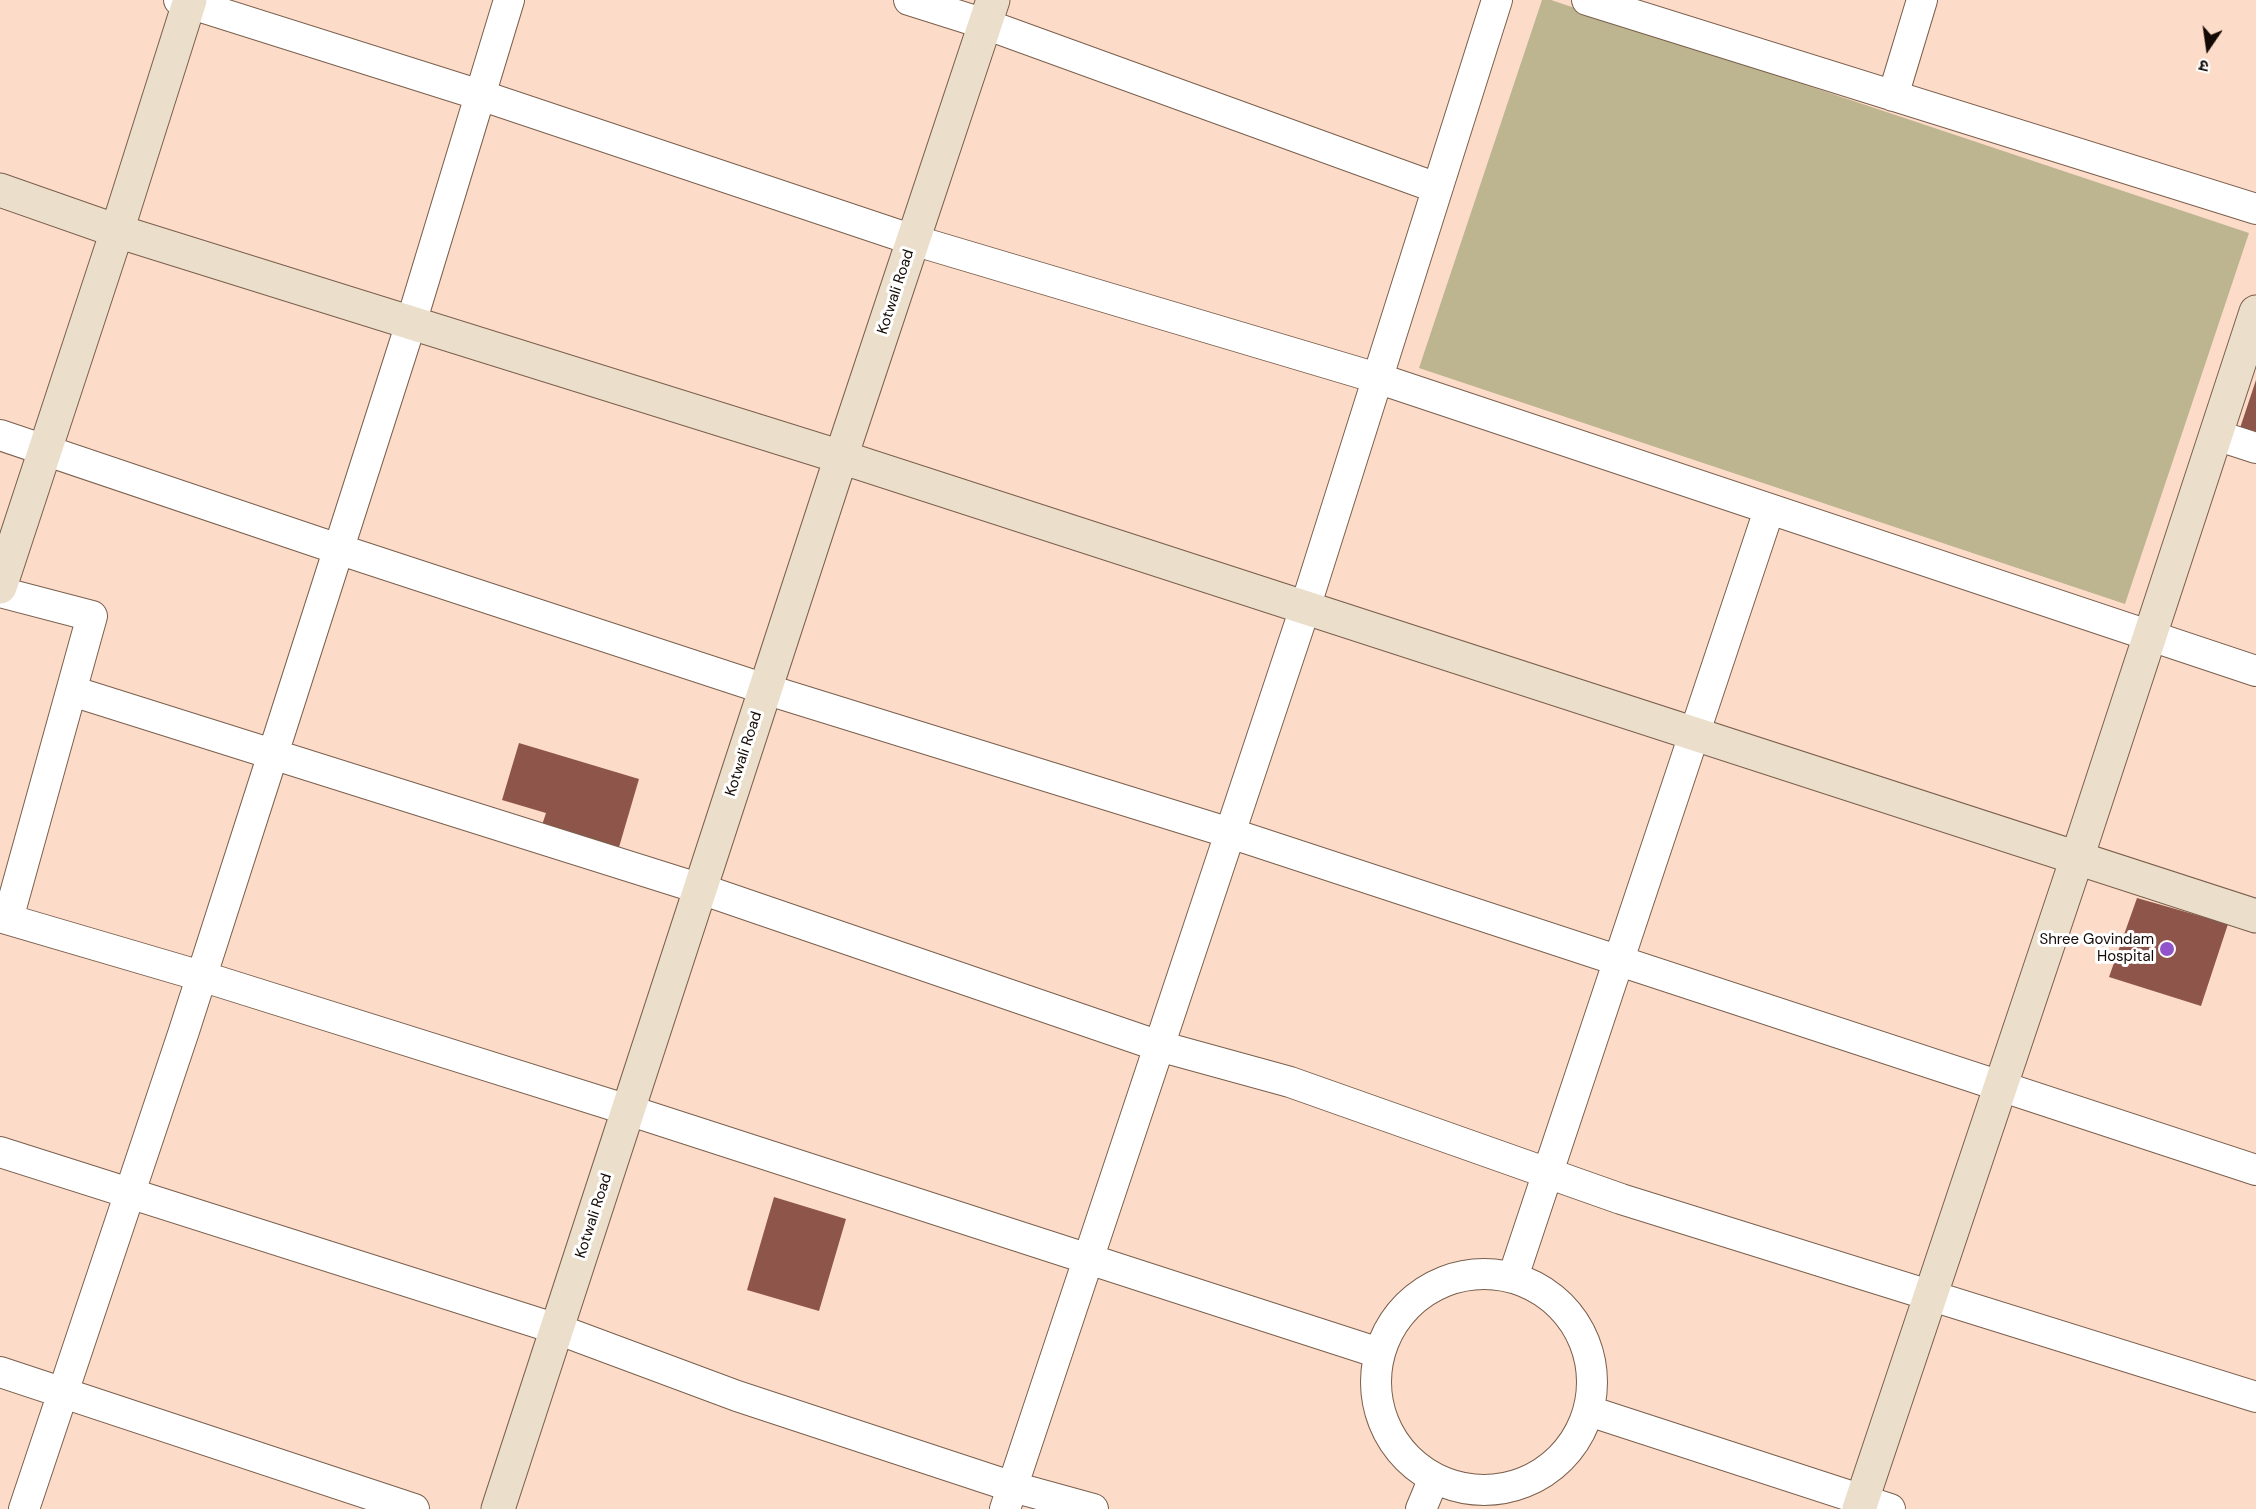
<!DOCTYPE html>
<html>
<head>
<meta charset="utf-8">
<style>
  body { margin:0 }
  #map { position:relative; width:2256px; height:1509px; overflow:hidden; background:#fcdcc8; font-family:"DM Sans","Noto Sans Devanagari",sans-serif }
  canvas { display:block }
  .north { position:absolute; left:2178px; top:18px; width:60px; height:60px; -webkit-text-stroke:4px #fff; paint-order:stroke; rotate:193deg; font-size:16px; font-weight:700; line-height:24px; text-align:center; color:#140a05 }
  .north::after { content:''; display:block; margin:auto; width:21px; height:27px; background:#140a05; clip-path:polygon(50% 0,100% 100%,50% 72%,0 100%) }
</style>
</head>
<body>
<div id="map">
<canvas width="2256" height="1509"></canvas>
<div class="north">उ</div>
</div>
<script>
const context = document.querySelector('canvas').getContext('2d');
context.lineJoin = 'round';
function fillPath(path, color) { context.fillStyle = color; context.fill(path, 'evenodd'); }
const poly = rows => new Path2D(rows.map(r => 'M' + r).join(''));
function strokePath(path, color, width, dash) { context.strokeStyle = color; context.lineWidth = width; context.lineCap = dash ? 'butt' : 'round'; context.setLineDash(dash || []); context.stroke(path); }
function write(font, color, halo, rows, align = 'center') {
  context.font = font + ' "DM Sans",sans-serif'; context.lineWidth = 6; context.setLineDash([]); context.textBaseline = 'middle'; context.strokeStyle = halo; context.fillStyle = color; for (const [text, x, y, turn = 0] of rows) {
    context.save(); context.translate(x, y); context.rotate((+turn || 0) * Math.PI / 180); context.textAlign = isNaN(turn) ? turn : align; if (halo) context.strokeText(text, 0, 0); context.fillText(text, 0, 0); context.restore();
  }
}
fillPath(poly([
  [1542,0,1551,0,2249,233,2125,604,1419,368]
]), '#bdb58f');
fillPath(poly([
  [2256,380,2256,437,2239,431],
  [519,743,639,779,617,854,540,831,546,813,502,800],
  [2137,898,2228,924,2201,1006,2109,977],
  [774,1197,846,1219,819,1311,747,1290]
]), '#8e564a');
const street = poly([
  [179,0,480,95,913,240,1377,378,2256,671],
  [909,0,985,24,1437,188],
  [1587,0,2256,209],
  [1893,96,1922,0],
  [0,435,338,549,765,689,1230,833,2256,1170],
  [2216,435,2256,448],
  [0,592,92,616,8,919],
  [72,691,701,889,1159,1046,1290,1082,1621,1199,2256,1397],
  [0,917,201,976,628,1110,1379,1353],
  [0,1152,557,1329,737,1396,1013,1487,1093,1509],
  '1376 1382a108 108 0 1 1 216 0a108 108 0 1 1-216 0Z',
  [1513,1277,1769,510],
  [0,1372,414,1509],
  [1589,1411,1890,1509],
  [24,1509,184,1031,273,754,411,323,509,0],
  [1005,1509,1305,608,1497,0],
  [1421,1509,1434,1478]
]);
const secondary = poly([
  [0,190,117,231,841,457,2256,916],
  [0,587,117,231,190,0],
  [498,1509,841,457,993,0],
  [1859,1509,2077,858,2256,312]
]);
strokePath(street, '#7a5f4d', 32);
strokePath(secondary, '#7a5f4d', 35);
strokePath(street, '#fff', 30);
strokePath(secondary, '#ebdecb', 33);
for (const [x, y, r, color] of [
  [2167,949,8,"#9153c9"]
]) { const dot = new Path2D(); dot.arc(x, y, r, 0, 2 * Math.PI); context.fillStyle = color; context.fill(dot); strokePath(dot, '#fff', 2); }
write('15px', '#140a05', '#fff', [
  ["Kotwali Road",896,292,-72],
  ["Kotwali Road",744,754,-72],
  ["Kotwali Road",594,1216,-72]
]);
write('15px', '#140a05', '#fff', [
  ["Shree Govindam",2154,940],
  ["Hospital",2154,957]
], 'right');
</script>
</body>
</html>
